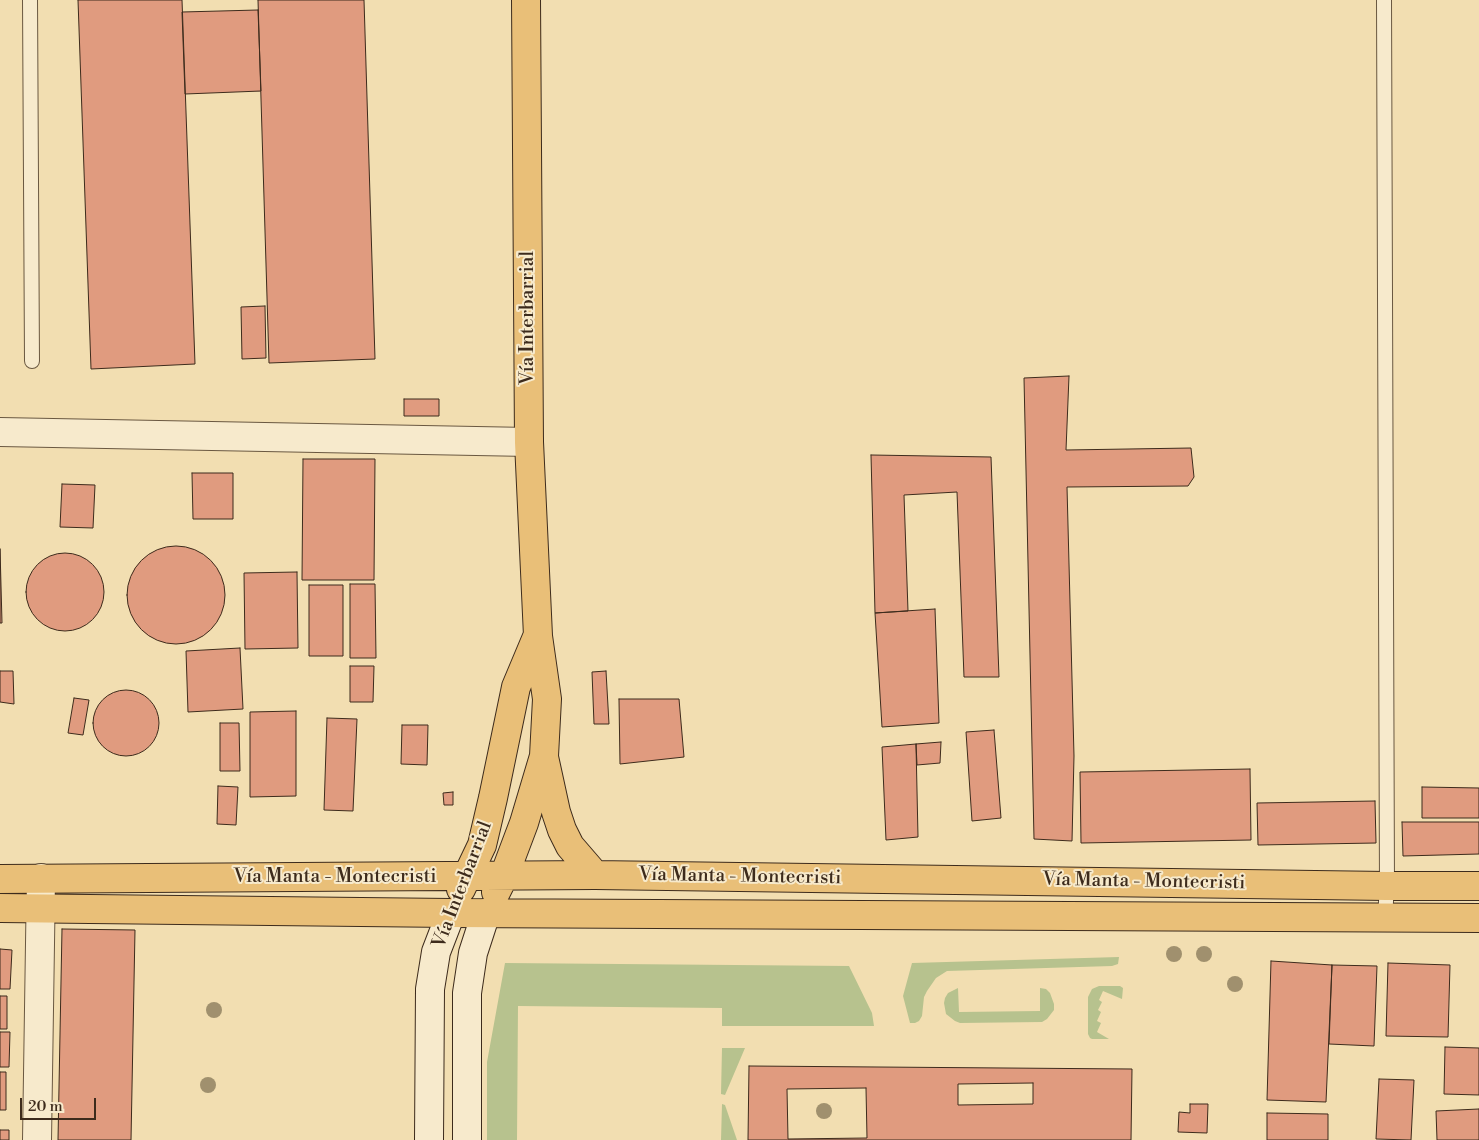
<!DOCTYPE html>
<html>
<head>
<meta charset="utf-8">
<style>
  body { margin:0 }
  #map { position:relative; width:1479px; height:1140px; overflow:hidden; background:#f2deb1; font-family:"Libre Bodoni",serif }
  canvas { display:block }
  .scale { position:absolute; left:20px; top:1098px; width:76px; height:22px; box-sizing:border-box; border:2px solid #3d2b1c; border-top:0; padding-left:6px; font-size:15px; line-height:18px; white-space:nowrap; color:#3d2b1c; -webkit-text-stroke:4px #f7eacc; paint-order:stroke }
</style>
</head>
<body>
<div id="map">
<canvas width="1479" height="1140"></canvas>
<div class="scale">20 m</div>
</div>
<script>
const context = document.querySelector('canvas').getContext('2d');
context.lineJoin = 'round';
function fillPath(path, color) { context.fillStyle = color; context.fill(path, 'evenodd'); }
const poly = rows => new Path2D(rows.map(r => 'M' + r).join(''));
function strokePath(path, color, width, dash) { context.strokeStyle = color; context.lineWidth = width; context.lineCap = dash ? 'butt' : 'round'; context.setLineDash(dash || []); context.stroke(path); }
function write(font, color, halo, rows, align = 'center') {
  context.font = font + ' "Libre Bodoni",serif'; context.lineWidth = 4; context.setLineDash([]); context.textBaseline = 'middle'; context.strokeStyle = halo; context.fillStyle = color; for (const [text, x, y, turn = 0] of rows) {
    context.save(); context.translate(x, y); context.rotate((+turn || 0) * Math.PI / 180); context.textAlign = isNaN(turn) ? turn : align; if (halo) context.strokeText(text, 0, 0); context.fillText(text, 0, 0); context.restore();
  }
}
fillPath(poly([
  [1119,957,1118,964,1112,966,947,971,936,978,927,991,924,997,922,1016,919,1021,915,1023,910,1023,903,996,912,963],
  [505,963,849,966,872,1013,874,1026,722,1026,722,1008,518,1006,517,1140,487,1140,487,1062],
  [1099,986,1120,986,1123,988,1122,999,1103,991,1099,1000,1102,1002,1098,1010,1101,1012,1097,1021,1101,1023,1097,1032,1109,1039,1092,1039,1090,1038,1088,1034,1088,997,1092,989],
  [958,988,959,1012,1040,1011,1040,988,1046,989,1050,993,1054,1004,1054,1010,1047,1019,1042,1022,960,1023,955,1021,946,1014,944,1003,945,998,948,993],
  [722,1048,745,1048,725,1095,721,1094],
  [722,1104,725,1105,737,1140,721,1140]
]), '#b7c28e');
const building = poly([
  [78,0,182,0,195,364,91,369,78,0],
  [258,0,364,0,375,359,269,363,258,0],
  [258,10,261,91,185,94,182,12,258,10],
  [265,306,266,358,242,359,241,307,265,306],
  [1069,376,1066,450,1191,448,1194,477,1188,486,1067,487,1074,756,1072,841,1034,839,1024,378,1069,376],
  [404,399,439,399,439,416,404,416,404,399],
  [871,455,991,457,999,677,964,677,957,492,904,495,908,611,875,613,871,455],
  [303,459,375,459,374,580,302,580,303,459],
  [192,473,233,473,233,519,193,519,192,473],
  [62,484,95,485,93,528,60,527,62,484],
  '127 595a49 49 0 1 1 98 0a49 49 0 1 1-98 0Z',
  [0,549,2,623,0,623,0,549],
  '26 592a39 39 0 1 1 78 0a39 39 0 1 1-78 0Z',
  [297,572,298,648,245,649,244,573,297,572],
  [350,584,375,584,376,658,350,658,350,584],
  [309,585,343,585,343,656,309,656,309,585],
  [935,609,939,723,882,727,875,613,935,609],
  [240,648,243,709,188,712,186,651,240,648],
  [350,666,374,666,373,702,350,702,350,666],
  [0,671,13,671,14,704,0,702,0,671],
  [606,671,609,724,594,724,592,672,606,671],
  '93 723a33 33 0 1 1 66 0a33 33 0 1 1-66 0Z',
  [74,698,89,700,83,735,68,733,74,698],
  [619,699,679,699,684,757,620,764,619,699],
  [296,711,296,796,250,797,250,712,296,711],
  [327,718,357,719,353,811,324,810,327,718],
  [220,723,239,723,240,771,220,771,220,723],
  [402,725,428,725,427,765,401,764,402,725],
  [994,730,1001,818,972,821,966,732,994,730],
  [941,742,940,763,917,765,916,744,941,742],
  [916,744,918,837,886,840,882,747,916,744],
  [1250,769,1251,840,1081,843,1080,772,1250,769],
  [218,786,238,787,236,825,217,824,218,786],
  [1422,787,1479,788,1479,818,1422,818,1422,787],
  [453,792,453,805,444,805,443,793,453,792],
  [1375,801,1376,843,1258,845,1257,803,1375,801],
  [1402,822,1479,822,1479,854,1403,856,1402,822],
  [62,929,135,930,131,1140,58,1140,62,929],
  [0,949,12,950,10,989,0,989,0,949],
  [1271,961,1332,965,1326,1102,1267,1100,1271,961],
  [1388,963,1450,965,1448,1037,1386,1036,1388,963],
  [1332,965,1377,966,1374,1046,1329,1044,1332,965],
  [0,996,7,996,7,1029,0,1029,0,996],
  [0,1032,10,1032,9,1067,0,1067,0,1032],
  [1445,1047,1479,1048,1479,1095,1444,1094,1445,1047],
  [749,1066,1132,1069,1131,1140,748,1140,749,1066],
  [1033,1083,1033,1104,958,1105,958,1084,1033,1083],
  [866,1088,867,1138,788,1139,787,1089,866,1088],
  [0,1072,6,1072,6,1110,0,1110,0,1072],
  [1379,1079,1414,1080,1411,1140,1376,1139,1379,1079],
  [1190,1104,1208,1104,1207,1133,1178,1132,1179,1112,1190,1113,1190,1104],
  [1479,1109,1479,1140,1437,1140,1436,1111,1479,1109],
  [1267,1113,1328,1114,1328,1140,1267,1140,1267,1113],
  [0,1130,9,1130,9,1140,0,1140,0,1130]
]);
fillPath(building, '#e09b7f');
strokePath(building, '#3d2b1c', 1);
const lane = poly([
  [30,0,32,361],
  [1384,0,1387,886,1385,917]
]);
const street = poly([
  [0,432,529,442],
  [37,1140,41,878]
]);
const secondary = poly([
  [429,1140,430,989,436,952,451,913],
  [467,1140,467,993,473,953,486,913]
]);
const primary = poly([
  [544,757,556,812,562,830,570,846,595,875],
  [0,879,595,875,1387,886,1479,886],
  [461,889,482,845,493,798,516,687,537,637],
  [496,892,504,876,524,823,544,756,547,699,538,636,529,442,526,0],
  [0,908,451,913,1479,918]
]);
strokePath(lane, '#6a5841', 16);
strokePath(street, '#6a5841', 30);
strokePath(secondary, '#3d2b1c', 30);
strokePath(primary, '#3d2b1c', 30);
strokePath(lane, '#f7eacc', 14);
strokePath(street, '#f7eacc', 28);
strokePath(secondary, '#f7eacc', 28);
strokePath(primary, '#e9bf78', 28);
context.fillStyle = '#a0906e';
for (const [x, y] of [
  [1174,954],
  [1204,954],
  [1235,984],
  [214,1010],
  [208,1085],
  [824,1111]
]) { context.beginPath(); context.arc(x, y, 8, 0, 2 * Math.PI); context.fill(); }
write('19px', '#3d2b1c', '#f7eacc', [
  ["Vía Interbarrial",528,318,-90],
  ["Vía Manta - Montecristi",335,877],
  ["Vía Manta - Montecristi",740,877,1],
  ["Vía Manta - Montecristi",1144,882,1],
  ["Vía Interbarrial",463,885,-69]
]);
</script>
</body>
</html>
